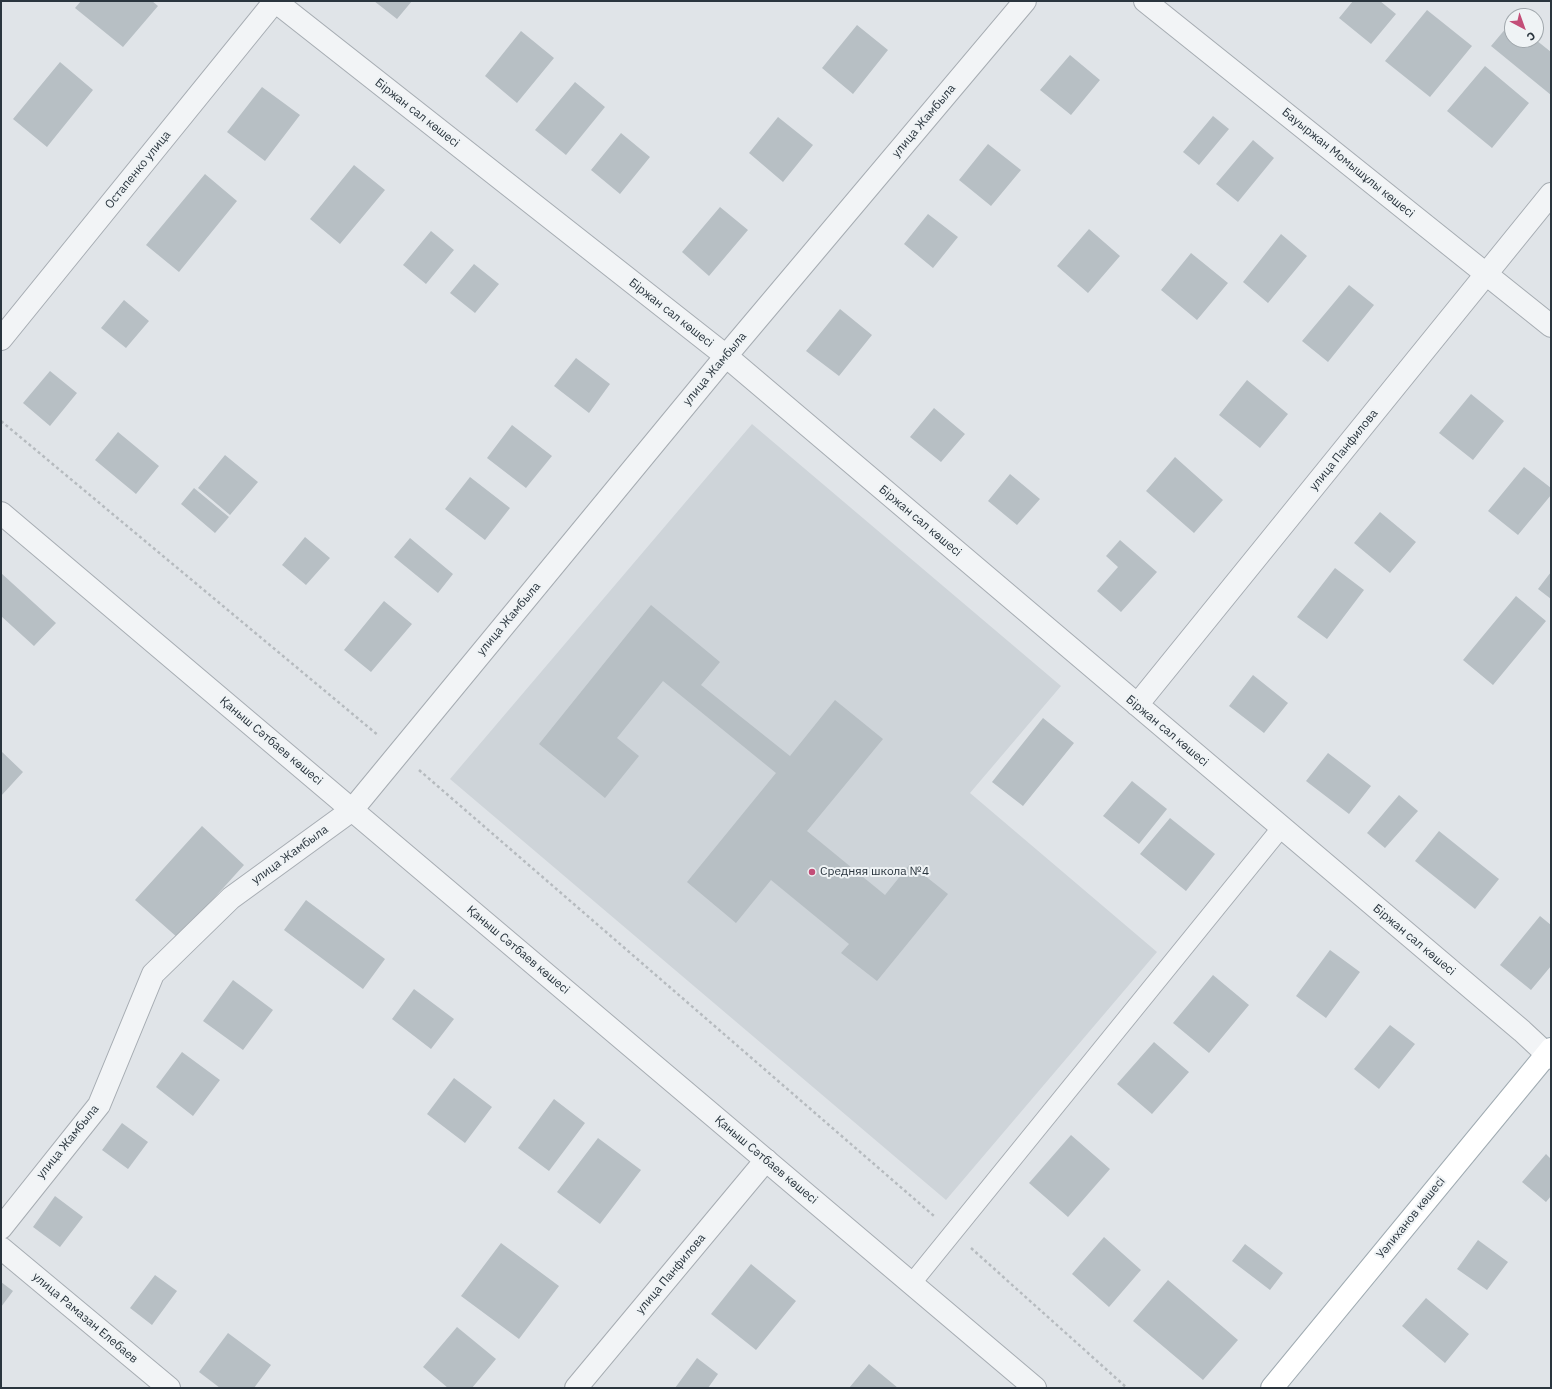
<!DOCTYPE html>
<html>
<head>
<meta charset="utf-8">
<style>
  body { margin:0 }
  #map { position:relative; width:1552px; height:1389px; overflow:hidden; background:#e0e4e8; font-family:"IBM Plex Sans",sans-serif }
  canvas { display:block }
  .frame { position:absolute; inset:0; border:2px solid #2a353e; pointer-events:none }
  .north { position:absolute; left:1504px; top:8px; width:40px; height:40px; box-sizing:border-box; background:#eff3f5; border:1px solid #a0a7ac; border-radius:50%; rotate:139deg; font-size:11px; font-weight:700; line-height:16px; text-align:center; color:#2a353e }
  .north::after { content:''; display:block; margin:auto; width:14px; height:18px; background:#c34e78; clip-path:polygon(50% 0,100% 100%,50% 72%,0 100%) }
</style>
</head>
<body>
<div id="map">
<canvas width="1552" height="1389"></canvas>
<div class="frame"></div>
<div class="north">С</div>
</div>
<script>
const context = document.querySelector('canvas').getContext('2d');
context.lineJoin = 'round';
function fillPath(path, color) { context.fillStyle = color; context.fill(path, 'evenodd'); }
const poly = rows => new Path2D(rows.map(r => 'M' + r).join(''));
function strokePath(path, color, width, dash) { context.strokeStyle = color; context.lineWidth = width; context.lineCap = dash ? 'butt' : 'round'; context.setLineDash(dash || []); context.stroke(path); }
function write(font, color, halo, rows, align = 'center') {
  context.font = font + ' "IBM Plex Sans",sans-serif'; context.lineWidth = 4; context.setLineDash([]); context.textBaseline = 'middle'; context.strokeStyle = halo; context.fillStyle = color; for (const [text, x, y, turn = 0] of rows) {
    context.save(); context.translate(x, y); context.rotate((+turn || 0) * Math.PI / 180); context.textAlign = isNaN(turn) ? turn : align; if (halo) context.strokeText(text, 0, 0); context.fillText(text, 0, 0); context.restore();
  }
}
fillPath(poly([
  [752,424,1061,686,970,793,1157,952,946,1200,450,779]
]), '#ced4d9');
fillPath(poly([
  [81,1,152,1,158,6,123,47,75,8],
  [374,1,412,1,397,19],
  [1353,1,1380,1,1396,14,1371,44,1339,18],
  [1427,10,1472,46,1430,97,1385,61],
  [1512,21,1512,40,1536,40,1551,52,1551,95,1491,46],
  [857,25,888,50,853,94,822,68],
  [521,31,554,58,517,103,485,76],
  [1070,55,1100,80,1071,115,1040,90],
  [60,62,93,90,47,147,13,119],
  [1485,66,1529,103,1492,148,1447,111],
  [575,82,605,107,566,155,535,130],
  [262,87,300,115,265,161,227,132],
  [1213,116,1229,129,1199,165,1183,152],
  [778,117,813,145,783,182,749,153],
  [621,133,650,157,620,194,591,170],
  [1253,140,1274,158,1238,202,1216,184],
  [988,144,1021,170,991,206,959,180],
  [354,165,385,190,340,244,310,219],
  [205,174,237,201,179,272,146,245],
  [720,207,748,230,709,276,682,252],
  [928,214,958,237,933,268,904,244],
  [1089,229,1120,256,1088,293,1057,266],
  [431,231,454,250,426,284,403,265],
  [1281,234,1307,256,1268,303,1243,282],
  [1191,253,1228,283,1197,320,1161,290],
  [474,264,499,284,475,313,450,293],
  [1349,285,1374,305,1328,362,1302,341],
  [124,300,149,321,126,348,101,328],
  [840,309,872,335,839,376,806,351],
  [576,358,610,384,589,413,554,386],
  [50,371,77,393,50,426,23,403],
  [1247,380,1288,414,1260,448,1219,415],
  [1471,394,1504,421,1473,460,1439,433],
  [934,408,965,434,941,462,910,437],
  [512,425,552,456,526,488,487,458],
  [118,432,159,466,136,494,95,460],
  [225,455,258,482,230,515,198,488],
  [1175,457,1223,500,1194,533,1146,491],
  [1524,467,1551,488,1551,495,1518,535,1488,511],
  [1010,474,1040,499,1017,525,988,501],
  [470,477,510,508,485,540,445,509],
  [194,488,229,517,215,533,181,504],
  [1380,512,1416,542,1390,573,1354,543],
  [305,537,330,558,306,585,282,565],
  [410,538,453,574,438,593,394,557],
  [1120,540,1157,572,1121,612,1097,591,1118,567,1106,556],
  [1335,568,1364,590,1327,639,1297,617],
  [1551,572,1551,599,1538,589],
  [1,573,56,623,34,646,1,616],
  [1516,596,1546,621,1493,685,1463,660],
  [384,601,412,624,371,672,344,650],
  [651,605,720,662,701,685,790,756,835,700,883,739,807,831,885,895,910,864,948,894,877,981,841,953,849,944,771,880,736,923,687,882,776,773,663,681,617,738,639,756,605,798,539,744],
  [1253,675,1288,703,1264,733,1229,706],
  [1043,718,1074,743,1023,806,992,782],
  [1,751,23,772,1,796],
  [1328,753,1371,786,1349,814,1306,781],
  [1132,781,1167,809,1139,844,1103,816],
  [1399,795,1418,811,1385,848,1367,833],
  [1170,818,1215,854,1186,891,1140,854],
  [202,826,244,865,178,938,135,900],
  [1439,831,1499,879,1475,909,1415,861],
  [306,900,385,959,363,989,284,930],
  [1540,916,1551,925,1551,966,1531,990,1500,965],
  [1330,950,1360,972,1326,1018,1296,996],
  [1213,975,1249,1005,1209,1053,1173,1023],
  [233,980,273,1010,243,1050,203,1021],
  [414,989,454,1019,431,1049,392,1019],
  [1390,1025,1415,1044,1379,1089,1354,1069],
  [1154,1042,1189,1072,1152,1114,1117,1084],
  [182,1052,220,1080,193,1116,156,1087],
  [454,1078,492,1107,465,1143,427,1114],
  [554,1099,585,1123,549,1171,518,1148],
  [122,1123,148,1142,128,1169,102,1150],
  [1071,1135,1110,1169,1068,1217,1029,1183],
  [598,1138,641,1170,600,1224,557,1192],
  [1546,1154,1551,1159,1551,1196,1546,1202,1522,1182],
  [55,1196,83,1217,60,1247,33,1227],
  [1104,1237,1141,1270,1109,1307,1072,1274],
  [1478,1240,1508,1262,1487,1290,1457,1269],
  [501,1243,559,1286,519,1339,461,1296],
  [1245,1244,1283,1273,1270,1290,1232,1261],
  [751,1264,796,1301,756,1350,711,1314],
  [155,1275,177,1291,152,1325,130,1308],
  [1168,1280,1238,1340,1203,1380,1133,1321],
  [1,1282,13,1291,1,1307],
  [1426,1298,1469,1334,1445,1363,1402,1326],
  [457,1327,496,1359,472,1388,448,1388,423,1367],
  [228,1333,271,1365,254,1388,220,1388,199,1372],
  [697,1358,718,1374,708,1388,675,1388],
  [869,1364,898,1388,849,1388]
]), '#b7bfc4');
const service = poly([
  [912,1283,1281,828]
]);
const minor = poly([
  [1145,1,1551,326],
  [1,339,275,1,726,356,1522,1031,1551,1058],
  [1137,705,1551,194],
  [1,1228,99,1105,153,974,231,898,352,810,726,356,1025,1],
  [1,1248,169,1388],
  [576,1388,766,1160]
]);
const tertiary = poly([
  [1,513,1035,1388]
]);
const primary = poly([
  [1272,1388,1551,1049]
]);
strokePath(service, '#a6acb2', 20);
strokePath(minor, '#a6acb2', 24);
strokePath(tertiary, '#a6acb2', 24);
strokePath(primary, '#a0abb2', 24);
strokePath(poly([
  [1,421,379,736],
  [419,770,934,1216],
  [971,1248,1127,1388]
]), '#b6bbbf', 2.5, [3, 3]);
strokePath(service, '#f2f4f6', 18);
strokePath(minor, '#f2f4f6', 22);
strokePath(tertiary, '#f2f4f6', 22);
strokePath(primary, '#fff', 22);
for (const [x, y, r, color] of [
  [812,872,4,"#c34e78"]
]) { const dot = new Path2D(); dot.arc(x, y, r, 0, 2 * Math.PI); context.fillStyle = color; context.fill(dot); strokePath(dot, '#eff3f5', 1.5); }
write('12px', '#2a353e', '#eff3f5', [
  ["Біржан сал көшесі",417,113,38],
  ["улица Жамбыла",924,121,-50],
  ["Бауыржан Момышұлы көшесі",1348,163,39],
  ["Остапенко улица",138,170,-51],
  ["Біржан сал көшесі",671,313,38],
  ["улица Жамбыла",715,369,-50],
  ["улица Панфилова",1344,450,-51],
  ["Біржан сал көшесі",920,521,40],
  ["улица Жамбыла",509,619,-50],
  ["Біржан сал көшесі",1167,731,40],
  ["Қаныш Сәтбаев көшесі",271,741,40],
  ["улица Жамбыла",290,855,-36],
  ["Біржан сал көшесі",1414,940,40],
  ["Қаныш Сәтбаев көшесі",518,950,40],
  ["улица Жамбыла",68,1142,-51],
  ["Қаныш Сәтбаев көшесі",766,1160,40],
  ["Уәлиханов көшесі",1411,1218,-51],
  ["улица Панфилова",671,1274,-50],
  ["улица Рамазан Елебаев",85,1318,40]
]);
write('12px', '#2a353e', '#eff3f5', [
  ["Средняя школа №4",820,872]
], 'left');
</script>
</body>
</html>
